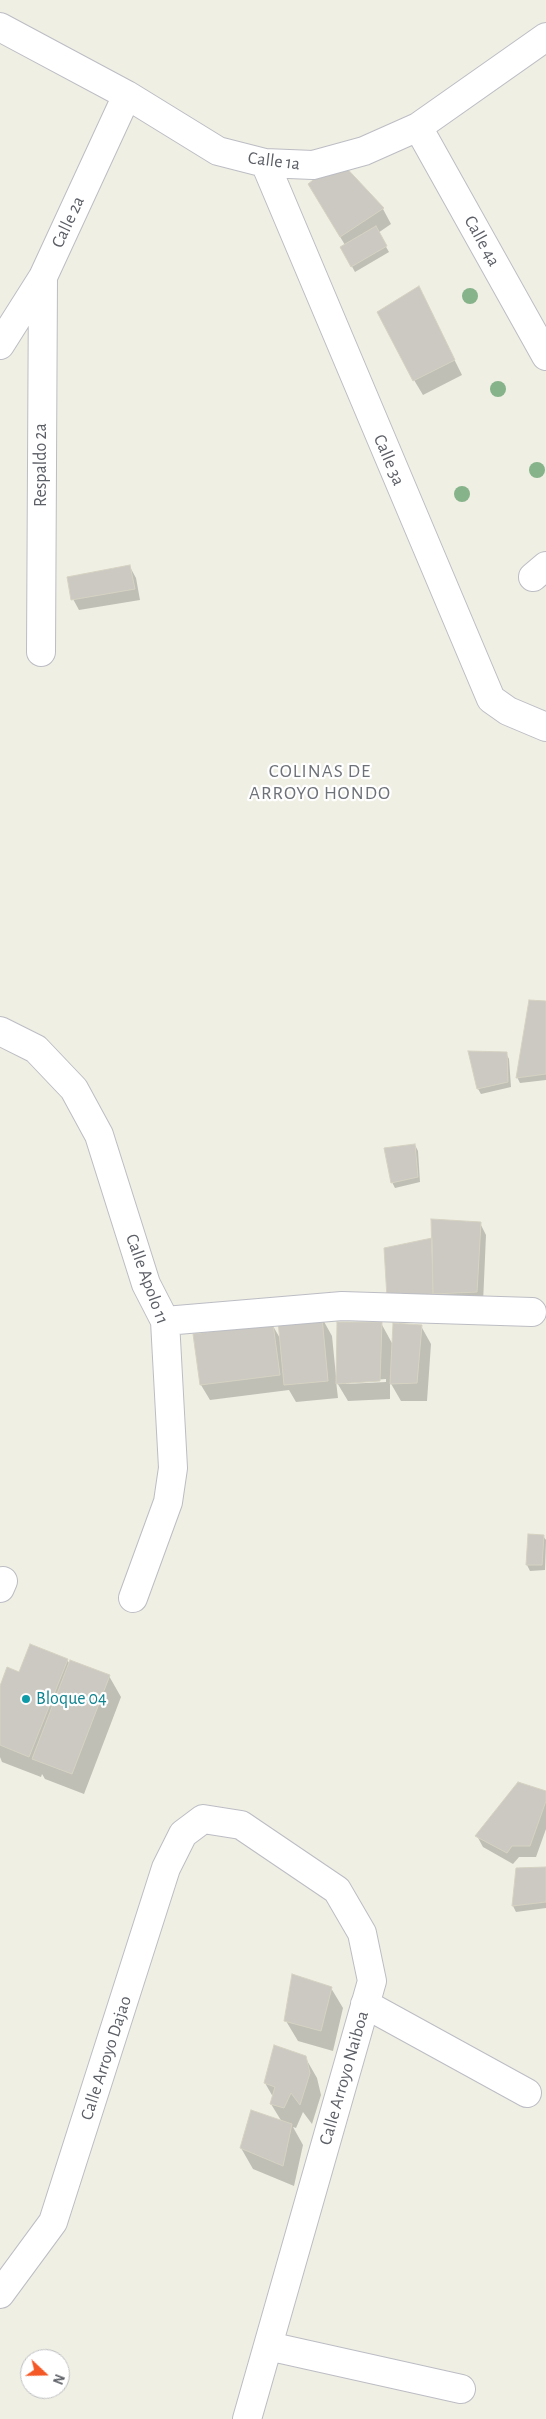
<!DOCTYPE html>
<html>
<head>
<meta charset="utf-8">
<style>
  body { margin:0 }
  #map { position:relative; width:546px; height:2419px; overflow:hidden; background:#f0efe4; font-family:"Alegreya Sans",sans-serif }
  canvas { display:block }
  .north { position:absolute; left:20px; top:2349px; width:50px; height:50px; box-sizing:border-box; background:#fff; border:1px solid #bebfc2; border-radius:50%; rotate:111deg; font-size:14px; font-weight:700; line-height:20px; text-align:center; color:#5c5f66 }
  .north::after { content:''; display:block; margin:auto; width:18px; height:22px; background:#f45826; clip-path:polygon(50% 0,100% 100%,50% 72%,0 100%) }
</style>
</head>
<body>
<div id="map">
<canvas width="546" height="2419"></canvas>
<div class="north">N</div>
</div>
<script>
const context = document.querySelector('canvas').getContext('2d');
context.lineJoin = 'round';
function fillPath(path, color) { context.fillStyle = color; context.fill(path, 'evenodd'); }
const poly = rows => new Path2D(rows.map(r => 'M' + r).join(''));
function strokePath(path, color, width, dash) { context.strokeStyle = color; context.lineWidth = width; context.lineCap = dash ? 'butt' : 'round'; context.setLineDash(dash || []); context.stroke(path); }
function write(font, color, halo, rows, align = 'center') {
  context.font = font + ' "Alegreya Sans",sans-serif'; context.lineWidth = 4.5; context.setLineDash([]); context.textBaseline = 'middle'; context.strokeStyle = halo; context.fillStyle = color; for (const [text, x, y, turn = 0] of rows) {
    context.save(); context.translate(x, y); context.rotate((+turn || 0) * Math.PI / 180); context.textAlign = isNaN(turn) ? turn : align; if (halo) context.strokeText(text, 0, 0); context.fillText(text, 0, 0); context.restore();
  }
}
fillPath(poly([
  [339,161,383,209,391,224,378,233,389,252,355,272,341,247,345,245,318,200],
  [418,287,462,375,423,395,414,380],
  [130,567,136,578,140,600,79,610,73,599],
  [546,1002,546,1080,520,1083,517,1077],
  [506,1053,509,1059,511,1087,481,1094,478,1089],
  [415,1145,418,1151,420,1182,395,1188,392,1182],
  [480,1223,486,1235,483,1303,394,1309],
  [322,1318,332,1336,336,1376,381,1323,393,1345,421,1326,431,1344,427,1401,401,1401,390,1382,390,1399,348,1401,336,1381,338,1398,296,1402,289,1390,210,1400,201,1385,273,1326,281,1340],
  [386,1379,386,1382,346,1384,346,1382],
  [530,1535,543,1536,546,1540,545,1570,530,1571,527,1565],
  [67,1660,70,1664,109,1676,121,1697,84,1794,45,1779,42,1774,41,1777,2,1762,0,1757,0,1689],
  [546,1793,546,1829,536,1857,519,1857,513,1864,483,1847,477,1836],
  [546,1869,546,1908,516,1912,513,1906,517,1870],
  [331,1988,343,2008,333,2051,298,2041,286,2021],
  [305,2057,317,2078,321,2095,312,2124,303,2112,296,2128,293,2127,303,2145,294,2186,253,2169,241,2148,282,2122,271,2104,273,2097,265,2083]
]), '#0003');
const building = poly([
  [339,160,384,208,340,237,308,184,339,160],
  [376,226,387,246,351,267,340,247,376,226],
  [419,286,455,360,413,381,377,312,419,286],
  [130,565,135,589,71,600,67,577,130,565],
  [529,1000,546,1001,546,1074,516,1078,529,1000],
  [468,1051,507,1052,508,1082,477,1089,468,1051],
  [415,1144,418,1177,391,1183,384,1148,415,1144],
  [431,1219,481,1222,477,1292,433,1294,431,1219],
  [432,1238,433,1294,387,1298,384,1248,432,1238],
  [322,1317,328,1381,284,1385,278,1321,322,1317],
  [337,1322,382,1322,380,1381,336,1384,337,1322],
  [393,1323,422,1325,417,1383,390,1384,393,1323],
  [273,1324,280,1375,200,1385,193,1334,273,1324],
  [528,1534,544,1535,542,1565,526,1565,528,1534],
  [30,1644,68,1659,29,1757,0,1745,0,1686,7,1667,19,1672,30,1644],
  [70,1660,110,1675,72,1774,32,1759,70,1660],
  [518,1782,546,1791,546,1801,530,1846,512,1846,507,1853,475,1836,518,1782],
  [546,1867,546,1902,512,1906,516,1868,546,1867],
  [292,1974,332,1987,321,2031,284,2021,292,1974],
  [274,2045,306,2056,310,2073,300,2105,291,2093,284,2108,270,2104,275,2087,264,2083,274,2045],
  [251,2110,292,2124,283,2166,240,2148,251,2110]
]);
fillPath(building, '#cbc9c1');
strokePath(building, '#d5d2c2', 1);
const minor = poly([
  [0,27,127,95,218,151,265,163,313,165,364,151,418,127,546,37],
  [418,127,546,356],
  [265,163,491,699,508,711,546,727],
  [0,345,43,277,127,95],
  [533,577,546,566],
  [41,652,43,277],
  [0,1031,36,1049,74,1089,99,1135,146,1284,165,1321,173,1468,168,1502,133,1598],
  [165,1321,342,1306,532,1312],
  [0,1588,3,1581],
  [365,2004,527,2093],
  [0,2294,53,2222,166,1868,183,1834,203,1819,241,1825,337,1890,362,1933,372,1981,247,2419],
  [268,2346,461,2389]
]);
strokePath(minor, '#bcbdc4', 30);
strokePath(minor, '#fff', 28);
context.fillStyle = '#86b38a';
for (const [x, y] of [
  [470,296],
  [498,389],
  [537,470],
  [462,494]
]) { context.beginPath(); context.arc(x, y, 8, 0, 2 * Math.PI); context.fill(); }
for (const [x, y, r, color] of [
  [26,1699,5,"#0f9aa8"]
]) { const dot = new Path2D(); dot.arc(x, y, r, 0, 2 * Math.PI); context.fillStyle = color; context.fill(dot); strokePath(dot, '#fff', 2); }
write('18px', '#5c5f66', '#fff', [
  ["Calle 1a",274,161,7],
  ["Calle 2a",68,222,-65],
  ["Calle 4a",482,241,61],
  ["Calle 3a",389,460,67],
  ["Respaldo 2a",41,465,-90],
  ["Calle Apolo 11",147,1279,70],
  ["Calle Arroyo Dajao",106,2058,-72],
  ["Calle Arroyo Naiboa",344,2078,-74]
]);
write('18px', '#0d838f', '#fff', [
  ["Bloque 04",36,1699]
], 'left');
context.letterSpacing = '1px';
write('19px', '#6d7178', '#fff', [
  ["COLINAS DE",320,771],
  ["ARROYO HONDO",320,793]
]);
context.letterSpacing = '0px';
</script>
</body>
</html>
